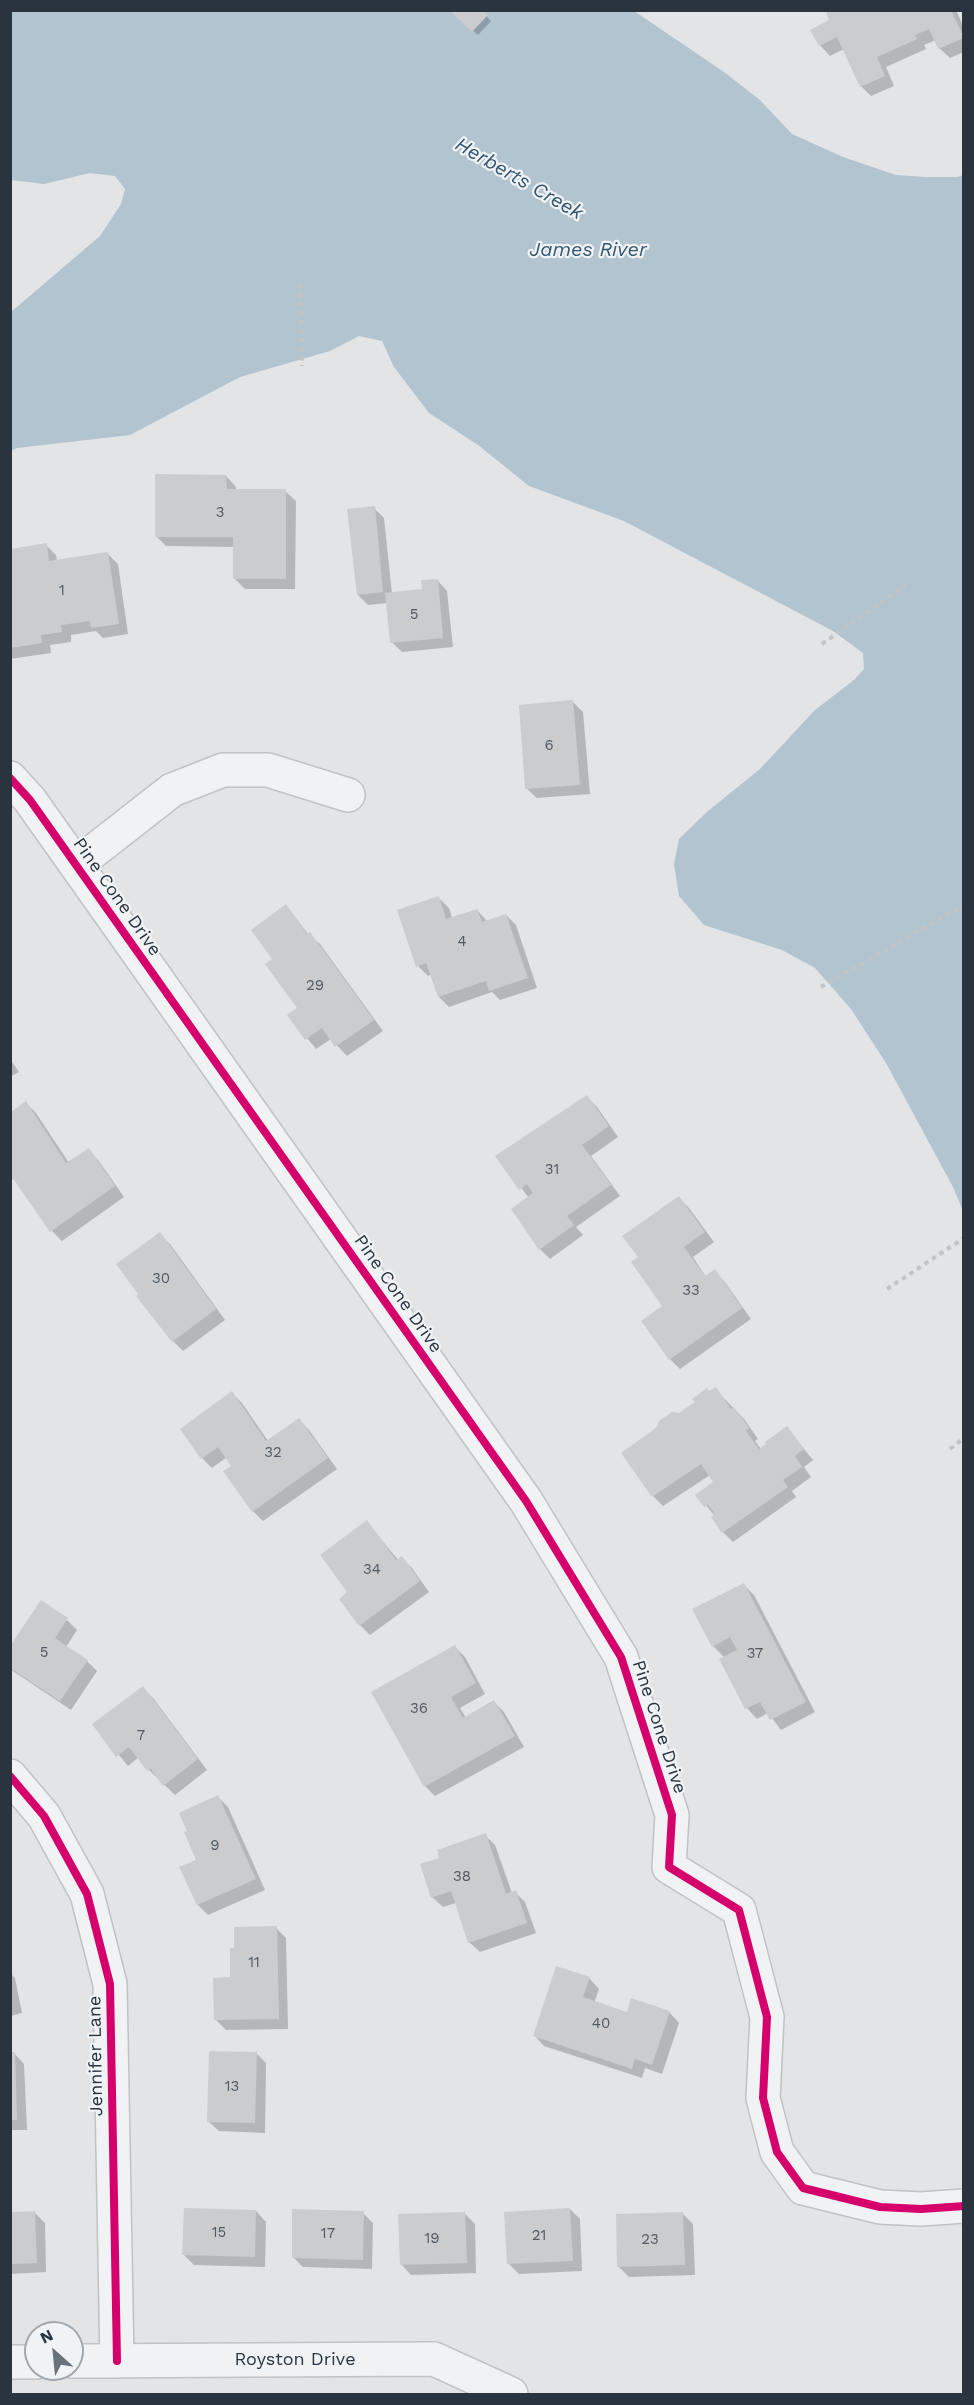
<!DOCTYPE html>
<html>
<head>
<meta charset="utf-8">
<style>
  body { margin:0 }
  #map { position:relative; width:974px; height:2405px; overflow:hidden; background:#e2e4e6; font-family:"Work Sans",sans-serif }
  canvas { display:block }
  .frame { position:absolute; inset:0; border:12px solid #29343f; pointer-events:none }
  .north { position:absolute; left:24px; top:2321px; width:60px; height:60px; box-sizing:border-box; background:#eff3f6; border:2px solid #a0a7ad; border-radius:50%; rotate:333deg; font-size:16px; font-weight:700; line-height:24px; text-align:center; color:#29343f }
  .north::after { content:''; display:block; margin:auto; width:21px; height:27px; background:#6a7279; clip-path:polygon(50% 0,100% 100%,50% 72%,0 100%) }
</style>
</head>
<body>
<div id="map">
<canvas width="974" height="2405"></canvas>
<div class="frame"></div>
<div class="north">N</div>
</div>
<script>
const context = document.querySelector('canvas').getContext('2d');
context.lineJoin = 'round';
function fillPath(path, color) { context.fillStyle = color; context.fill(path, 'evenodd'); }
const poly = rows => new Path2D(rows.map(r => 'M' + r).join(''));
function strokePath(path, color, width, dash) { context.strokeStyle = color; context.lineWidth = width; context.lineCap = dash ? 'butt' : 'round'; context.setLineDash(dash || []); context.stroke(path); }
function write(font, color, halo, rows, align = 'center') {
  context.font = font + ' "Work Sans",sans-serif'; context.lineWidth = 4.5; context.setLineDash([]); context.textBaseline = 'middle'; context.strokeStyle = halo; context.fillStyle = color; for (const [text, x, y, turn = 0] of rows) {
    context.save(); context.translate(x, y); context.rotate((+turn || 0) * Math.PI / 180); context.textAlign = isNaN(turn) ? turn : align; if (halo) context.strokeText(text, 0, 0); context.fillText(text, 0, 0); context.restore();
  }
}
fillPath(poly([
  [11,10,634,11,724,72,760,100,792,134,843,157,896,175,924,177,958,177,963,175,963,1211,953,1187,886,1063,851,1009,815,968,782,950,704,925,679,896,674,864,679,839,708,811,760,769,815,710,854,680,864,669,863,653,833,631,624,521,529,486,478,445,429,413,394,367,382,341,359,336,330,351,240,377,130,435,17,448,11,451,11,312,100,236,121,204,125,189,115,176,90,173,44,184,11,180]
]), '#b1c4d0');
fillPath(poly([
  [450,10,481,10,491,21,478,35],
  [835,10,956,10,964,28,964,52,950,58,939,48,936,40,924,45,926,49,886,67,894,86,871,96,861,86,844,49,830,56,820,45],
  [226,476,236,487,236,490,285,491,296,501,295,589,245,589,235,579,235,547,166,546,156,536],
  [374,508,384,518,392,594,424,590,437,580,447,591,453,647,402,652,392,642,388,603,368,605,358,595],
  [46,545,56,555,57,561,108,554,118,564,128,634,103,638,96,631,71,635,71,642,50,645,51,653,10,659,10,550],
  [573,702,583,712,590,794,537,798,526,788],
  [439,898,449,908,452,918,477,910,487,921,506,915,516,925,537,988,500,1000,492,992,449,1007,439,997,432,974,428,976,418,966],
  [286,906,309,935,320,944,383,1031,347,1056,331,1039,316,1049,289,1016,299,1008,274,960],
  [10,1059,19,1072,10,1077],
  [587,1097,597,1107,618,1137,591,1156,620,1196,576,1227,583,1235,550,1259,540,1249,529,1198,497,1156],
  [26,1103,36,1113,69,1163,88,1150,98,1160,124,1197,62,1241,52,1231,19,1183,10,1177,10,1114],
  [679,1198,689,1208,714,1242,693,1257,706,1277,714,1271,724,1281,751,1319,680,1369,670,1359,643,1321,664,1306,640,1258],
  [160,1234,170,1244,225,1320,183,1351,173,1341,140,1294],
  [715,1389,744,1419,758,1439,755,1441,761,1449,787,1428,813,1460,804,1467,811,1477,792,1491,796,1497,733,1542,723,1532,715,1516,697,1495,715,1483,710,1475,663,1506,653,1496,679,1415],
  [232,1393,242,1403,268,1441,299,1420,309,1430,337,1469,263,1521,253,1511,227,1457,212,1468,202,1458],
  [367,1522,398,1560,401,1558,412,1568,429,1592,370,1635,360,1625,349,1593],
  [744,1585,754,1595,815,1712,781,1730,768,1713,757,1719,747,1708,721,1660,725,1658,713,1646],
  [67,1620,77,1630,66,1647,87,1661,97,1671,71,1710,10,1669,10,1649],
  [455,1647,465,1657,485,1694,460,1708,466,1718,494,1702,504,1712,524,1747,435,1796,425,1786],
  [143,1688,153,1698,207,1770,175,1795,149,1770,139,1757,128,1766,94,1725],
  [218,1797,228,1807,265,1890,208,1915,198,1905,198,1861],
  [485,1835,495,1845,512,1893,515,1892,525,1902,536,1933,480,1952,469,1942,456,1903,443,1907,432,1897,441,1859],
  [276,1928,286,1938,288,2029,226,2030,216,2020,232,1979],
  [10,1973,15,1978,22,2013,10,2016],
  [589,1978,599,1989,594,2003,628,2014,669,2012,679,2023,662,2074,645,2068,642,2078,544,2046,534,2035],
  [14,2053,24,2064,27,2130,10,2130,10,2054],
  [256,2053,266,2063,265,2133,219,2131,208,2121],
  [570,2209,580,2219,582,2271,519,2274,508,2263],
  [256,2211,266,2222,265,2267,194,2265,184,2255],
  [35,2213,45,2223,46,2272,10,2274,10,2214],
  [363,2213,373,2223,372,2269,303,2267,293,2257],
  [465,2214,475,2224,476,2273,411,2275,401,2264],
  [683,2214,693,2224,695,2275,629,2277,619,2267]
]), '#0003');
fillPath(poly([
  [449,10,483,10,488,15,472,32],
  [831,10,951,10,964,38,938,49,929,29,915,35,917,39,877,57,885,76,860,87,837,37,819,46,810,30,829,20,826,13],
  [155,474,226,475,227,489,286,489,286,579,233,579,233,537,155,537],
  [375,506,383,592,357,595,347,509],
  [47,543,49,561,108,552,119,624,91,628,90,621,61,625,62,632,41,635,42,643,10,648,10,549],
  [438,579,443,638,390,643,385,593,422,589,421,580],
  [573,700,580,785,525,789,519,705],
  [439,896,446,919,477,909,482,922,506,914,528,978,489,991,486,981,438,997,426,963,416,967,397,910],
  [286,904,307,934,310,932,374,1020,335,1047,322,1028,305,1040,287,1015,297,1008,265,964,272,959,251,930],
  [587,1095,609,1126,582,1145,611,1185,567,1216,574,1225,539,1250,511,1209,533,1193,527,1184,519,1190,495,1156],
  [26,1101,66,1163,89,1148,115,1186,50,1232,10,1174,10,1113],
  [679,1196,705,1232,684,1247,705,1276,715,1269,742,1308,669,1360,641,1321,662,1306,631,1262,638,1257,622,1236],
  [160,1232,216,1309,172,1342,136,1296,138,1294,116,1264],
  [716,1387,731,1409,734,1407,749,1428,746,1431,759,1449,766,1444,765,1442,787,1426,804,1449,795,1456,802,1467,783,1480,788,1487,722,1533,711,1517,715,1514,708,1505,704,1507,695,1495,713,1482,701,1464,652,1497,621,1453,657,1427,659,1421,672,1412,679,1413,695,1402,692,1399,707,1388,709,1391],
  [232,1391,266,1441,299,1418,328,1458,252,1512,223,1471,231,1466,218,1447,201,1459,180,1429],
  [367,1520,396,1560,402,1556,420,1581,359,1626,339,1599,347,1592,320,1555],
  [744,1583,806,1702,770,1720,760,1702,745,1709,719,1659,737,1650,730,1637,712,1647,692,1609],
  [41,1600,68,1618,55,1638,88,1660,60,1701,10,1668,10,1646],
  [455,1645,476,1683,451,1697,463,1718,494,1700,515,1736,424,1787,371,1692],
  [143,1686,198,1759,163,1786,151,1769,147,1771,129,1747,116,1757,92,1724],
  [218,1795,256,1879,197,1905,179,1867,196,1860,184,1832,187,1831,179,1813],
  [486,1833,506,1894,516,1890,527,1923,468,1943,451,1891,431,1898,420,1864,439,1858,437,1850],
  [277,1926,279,2019,214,2020,213,1978,230,1977,230,1948,234,1948,234,1927],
  [556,1966,590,1977,583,1997,627,2012,631,1998,670,2011,652,2065,635,2059,632,2069,533,2036],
  [209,2051,257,2052,255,2123,207,2122],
  [10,2052,15,2052,17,2120,10,2120],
  [184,2208,256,2210,255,2257,182,2255],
  [570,2208,573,2261,507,2264,504,2212],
  [292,2209,364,2211,363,2260,292,2258],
  [35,2211,37,2263,10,2264,10,2212],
  [465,2212,467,2263,400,2265,398,2214],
  [683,2212,685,2265,617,2267,616,2214]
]), '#caccce');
const minor = poly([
  [10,778,30,800,526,1501,621,1657,672,1815,669,1867,739,1910,767,2017,763,2098,777,2152,803,2188,880,2207,921,2209,964,2206],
  [76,865,172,790,223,770,268,770,348,795],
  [10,1776,44,1816,87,1894,110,1984,117,2361],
  [72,2361,434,2359,511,2394],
  [10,2362,36,2362]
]);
strokePath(minor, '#c0c2c4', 36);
strokePath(poly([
  [483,11,483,10],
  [301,284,302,366],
  [822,644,906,585],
  [821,987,964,905],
  [887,1289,964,1238],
  [950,1449,964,1438]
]), '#c0c4c7', 4, [4.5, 4.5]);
strokePath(minor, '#f1f2f3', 33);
strokePath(poly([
  [10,778,30,800,526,1501,621,1657,672,1815,669,1867,739,1910,767,2017,763,2098,777,2152,803,2188,880,2207,921,2209,964,2206],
  [10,1776,44,1816,87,1894,110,1984,117,2361]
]), '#d6006c', 8);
write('15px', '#525b64', null, [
  ["3",220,513],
  ["1",62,591],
  ["5",414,615],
  ["6",549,746],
  ["4",462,942],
  ["29",315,986],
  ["31",552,1170],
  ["30",161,1279],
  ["33",691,1291],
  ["32",273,1453],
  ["34",372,1570],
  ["5",44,1653],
  ["37",755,1654],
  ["36",419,1709],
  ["7",141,1736],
  ["9",215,1846],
  ["38",462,1877],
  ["11",254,1963],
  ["40",601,2024],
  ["13",232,2087],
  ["15",219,2233],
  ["17",328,2234],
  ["21",539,2236],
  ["19",432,2239],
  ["23",650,2240]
]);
write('18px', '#29343f', '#eff3f6', [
  ["Pine Cone Drive",117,897,55],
  ["Pine Cone Drive",398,1294,55],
  ["Pine Cone Drive",659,1727,72],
  ["Jennifer Lane",96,2056,-91],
  ["Royston Drive",295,2360]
]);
write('italic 20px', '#355771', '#eff3f6', [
  ["Herberts Creek",519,179,30],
  ["James River",588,250]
]);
</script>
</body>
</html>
